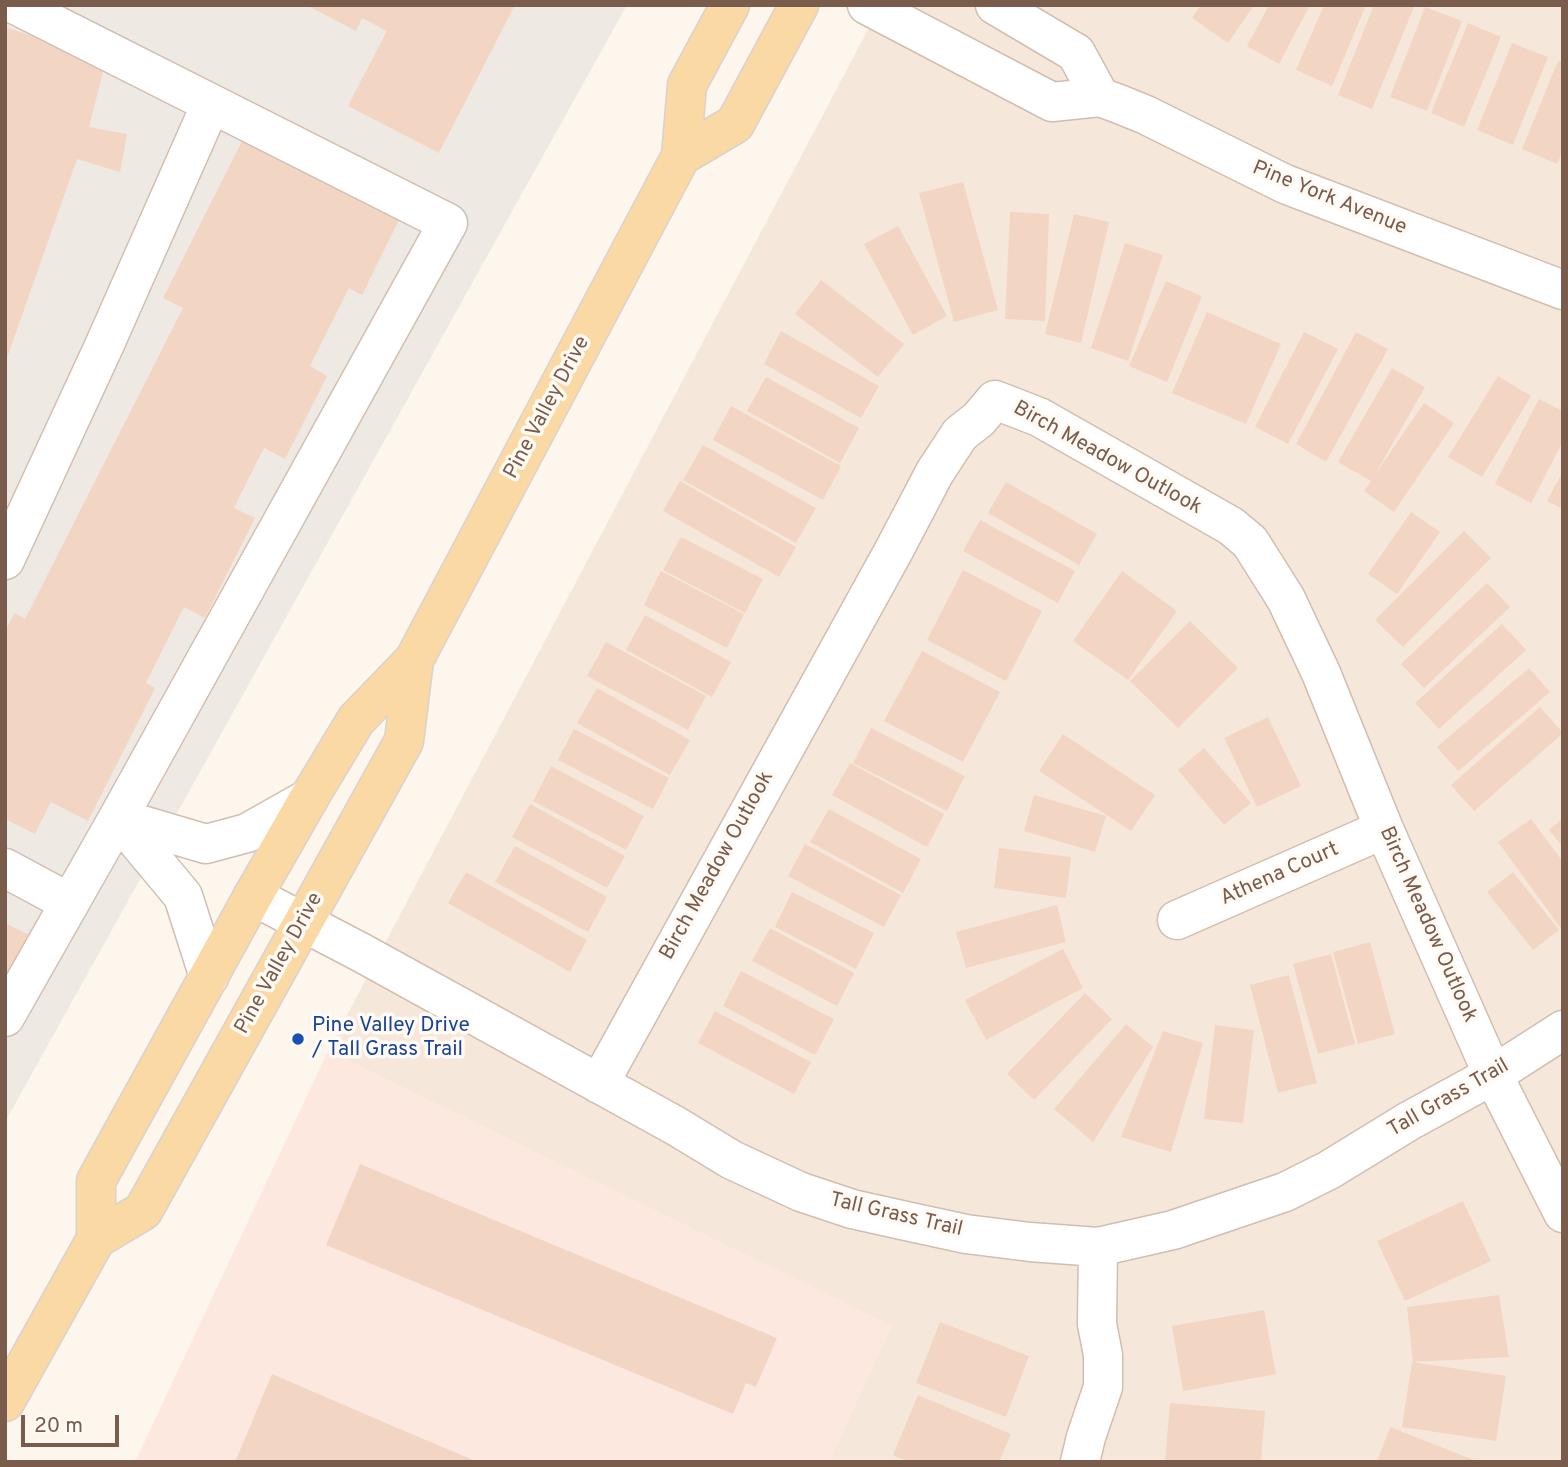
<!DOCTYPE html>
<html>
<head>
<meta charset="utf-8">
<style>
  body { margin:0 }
  #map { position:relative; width:1568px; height:1467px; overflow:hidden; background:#fdf6ec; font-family:Overpass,sans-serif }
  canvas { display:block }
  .frame { position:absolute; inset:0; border:7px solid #7a5c4d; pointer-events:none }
  .scale { position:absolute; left:21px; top:1415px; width:98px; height:32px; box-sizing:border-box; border:4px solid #7a5c4d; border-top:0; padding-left:9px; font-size:21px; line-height:24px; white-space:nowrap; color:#7a5c4d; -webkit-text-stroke:5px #fffaf3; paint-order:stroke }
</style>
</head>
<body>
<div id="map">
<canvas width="1568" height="1467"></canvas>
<div class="frame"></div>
<div class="scale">20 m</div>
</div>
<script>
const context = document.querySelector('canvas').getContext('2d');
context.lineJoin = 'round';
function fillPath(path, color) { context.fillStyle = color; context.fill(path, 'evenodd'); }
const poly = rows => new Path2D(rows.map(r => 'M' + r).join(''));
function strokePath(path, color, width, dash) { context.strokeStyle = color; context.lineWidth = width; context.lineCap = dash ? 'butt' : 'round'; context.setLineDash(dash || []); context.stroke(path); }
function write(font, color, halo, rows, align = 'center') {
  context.font = font + ' Overpass,sans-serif'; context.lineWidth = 7; context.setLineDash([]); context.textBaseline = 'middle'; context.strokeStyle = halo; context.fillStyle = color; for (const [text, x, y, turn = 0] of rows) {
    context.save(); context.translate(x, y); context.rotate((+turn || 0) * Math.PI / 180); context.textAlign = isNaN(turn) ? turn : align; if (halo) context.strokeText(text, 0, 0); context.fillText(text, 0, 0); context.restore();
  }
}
fillPath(poly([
  [881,5,1563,5,1563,1462,829,1462,891,1326,328,1051]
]), '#f5e8da');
fillPath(poly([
  [328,1051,892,1326,829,1462,135,1462]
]), '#fde8e0');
fillPath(poly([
  [5,5,627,5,5,1122]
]), '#efe9e4');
fillPath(poly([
  [306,5,515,5,439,153,348,106,387,31,362,18,356,31],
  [1201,5,1254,5,1228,43,1192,18],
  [1269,5,1310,5,1279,64,1247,46],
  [1324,5,1366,5,1332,86,1296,70],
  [1374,5,1410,5,1414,7,1372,109,1338,95],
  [1425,7,1462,21,1427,111,1390,97],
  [1468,23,1501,37,1464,127,1431,113],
  [5,27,106,60,89,127,127,134,120,172,77,159,6,361],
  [1512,43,1548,57,1513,145,1477,130],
  [1558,61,1563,63,1563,150,1557,164,1522,149],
  [248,129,405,208,362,295,349,288,310,366,327,376,285,459,264,448,234,508,255,518,205,618,184,607,146,683,155,688,88,821,51,802,35,834,5,819,5,631,15,613,25,619,183,308,163,298],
  [963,182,998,310,954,322,919,193],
  [1010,212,1049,214,1045,321,1005,319],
  [1074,214,1109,222,1081,343,1045,334],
  [898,226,947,316,913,335,864,244],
  [1125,243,1163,255,1128,361,1091,348],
  [821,280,904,344,878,377,795,314],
  [1166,281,1202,296,1167,382,1129,366],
  [1207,312,1281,344,1246,424,1172,393],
  [781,331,879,386,861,418,764,364],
  [1304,332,1338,349,1288,444,1255,427],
  [1356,332,1388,349,1326,462,1296,444],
  [1392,368,1425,387,1374,476,1424,403,1454,423,1394,512,1364,491,1371,481,1338,462],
  [1498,376,1531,396,1482,477,1448,457],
  [766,377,859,428,840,463,747,411],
  [1539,399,1563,411,1563,441,1531,503,1495,484],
  [731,406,841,466,823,500,713,440],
  [703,445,816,508,796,543,683,480],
  [1563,471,1563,509,1547,501],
  [680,481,796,547,779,577,663,511],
  [1006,482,1097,534,1079,565,988,513],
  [1411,512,1440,532,1397,594,1368,574],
  [980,520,1075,571,1058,603,963,551],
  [1464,531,1491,558,1403,647,1375,620],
  [681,537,763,579,745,613,663,570],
  [963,570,1042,611,1006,681,927,640],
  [661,571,744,614,727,648,644,605],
  [1122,571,1177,611,1128,680,1073,641],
  [1487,583,1510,607,1424,688,1401,664],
  [645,615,731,662,712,697,626,650],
  [1190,621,1238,668,1178,728,1130,681],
  [1502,624,1526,650,1439,729,1415,703],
  [606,642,706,696,688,730,587,676],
  [922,651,1000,692,963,762,884,721],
  [1529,668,1550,692,1458,771,1437,747],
  [597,688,690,740,670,775,577,723],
  [1540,707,1563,733,1474,811,1451,785],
  [1268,717,1301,786,1257,807,1224,738],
  [871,728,965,776,947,811,853,763],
  [574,729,669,778,653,809,558,760],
  [1063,734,1155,795,1131,831,1039,771],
  [1204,748,1251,803,1224,825,1178,770],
  [850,763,944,814,927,847,832,795],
  [551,766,644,816,626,850,533,801],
  [1034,795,1106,816,1095,852,1024,831],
  [530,804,625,856,607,888,512,837],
  [829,809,921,859,903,893,810,842],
  [1563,818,1563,847,1549,830],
  [1531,819,1563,862,1563,931,1498,842],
  [805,844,901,895,884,927,788,876],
  [515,846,607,897,588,932,495,882],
  [999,848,1071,857,1066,898,994,888],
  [466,872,587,940,570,972,448,903],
  [1513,872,1559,930,1533,950,1487,892],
  [792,892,874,933,856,969,775,927],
  [1057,905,1066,942,966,968,956,932],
  [5,923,33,937,5,991],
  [770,928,854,973,837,1006,752,961],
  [1370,942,1395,1034,1358,1044,1333,952],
  [1063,949,1083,988,986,1040,965,1000],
  [1331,954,1355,1044,1318,1054,1293,964],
  [741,971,834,1019,815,1055,723,1006],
  [1289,975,1317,1083,1278,1093,1250,985],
  [1085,993,1112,1019,1034,1100,1007,1074],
  [715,1011,811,1062,794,1094,698,1043],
  [1126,1024,1153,1047,1093,1142,1054,1109],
  [1215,1025,1254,1030,1243,1123,1204,1119],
  [1163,1031,1203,1043,1171,1152,1121,1137],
  [360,1164,777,1338,756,1387,746,1383,733,1414,326,1245],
  [1463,1201,1491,1261,1405,1301,1377,1241],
  [1499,1295,1509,1357,1413,1362,1407,1307],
  [1264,1310,1276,1374,1183,1391,1172,1326],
  [940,1322,1029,1356,1006,1417,916,1383],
  [1412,1362,1506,1376,1496,1441,1402,1427],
  [272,1374,395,1427,478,1462,235,1462],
  [918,1395,1011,1434,999,1462,910,1462,893,1455],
  [1170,1403,1265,1411,1261,1462,1165,1462],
  [1390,1427,1479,1462,1377,1462]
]), '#f3d5c3');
const minor = poly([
  [867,5,1052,102,1100,97,1119,104,1146,115,1285,184,1563,290],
  [995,5,1076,53,1100,97],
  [5,560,104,346,211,104],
  [118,818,206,844,247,833,309,798],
  [118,818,183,896,209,977],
  [5,868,70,903],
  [253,896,362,953,676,1126,732,1160,801,1192,852,1209,906,1221,966,1234,1030,1242,1098,1247,1173,1230,1285,1192,1329,1170,1409,1121,1493,1075,1563,1030],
  [1177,920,1384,829],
  [5,1017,118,818,448,223,16,5],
  [599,1084,893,552,935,472,960,434,979,419,995,400,1039,417,1231,526,1250,542,1286,599,1321,673,1384,829,1493,1075,1563,1213],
  [1080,1462,1086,1437,1103,1387,1103,1355,1097,1324,1098,1247]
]);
const major = poly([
  [681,156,735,124,799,5],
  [96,1239,143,1211,404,741,414,660],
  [5,1402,96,1239,96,1181,253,896,309,798,356,720,414,660,681,156,687,85,730,5]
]);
strokePath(minor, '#d1beb0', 41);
strokePath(major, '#dad1cd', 41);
strokePath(minor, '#fff', 38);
strokePath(major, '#fbd9a5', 38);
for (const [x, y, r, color] of [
  [298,1039,7,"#1a4fb4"]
]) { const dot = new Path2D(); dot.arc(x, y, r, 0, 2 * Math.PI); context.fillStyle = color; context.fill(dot); strokePath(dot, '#fffaf3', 2.5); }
write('21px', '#7a5c4d', '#fffaf3', [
  ["Pine York Avenue",1329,199,22],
  ["Pine Valley Drive",548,408,-62],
  ["Birch Meadow Outlook",1107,459,29],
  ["Birch Meadow Outlook",718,866,-61],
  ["Athena Court",1280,875,-24],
  ["Birch Meadow Outlook",1427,925,66],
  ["Pine Valley Drive",280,964,-61],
  ["Tall Grass Trail",1449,1099,-30],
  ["Tall Grass Trail",896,1216,13]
]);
write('21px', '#164399', '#fffaf3', [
  ["Pine Valley Drive",312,1027],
  ["/ Tall Grass Trail",312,1051]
], 'left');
</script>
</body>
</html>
